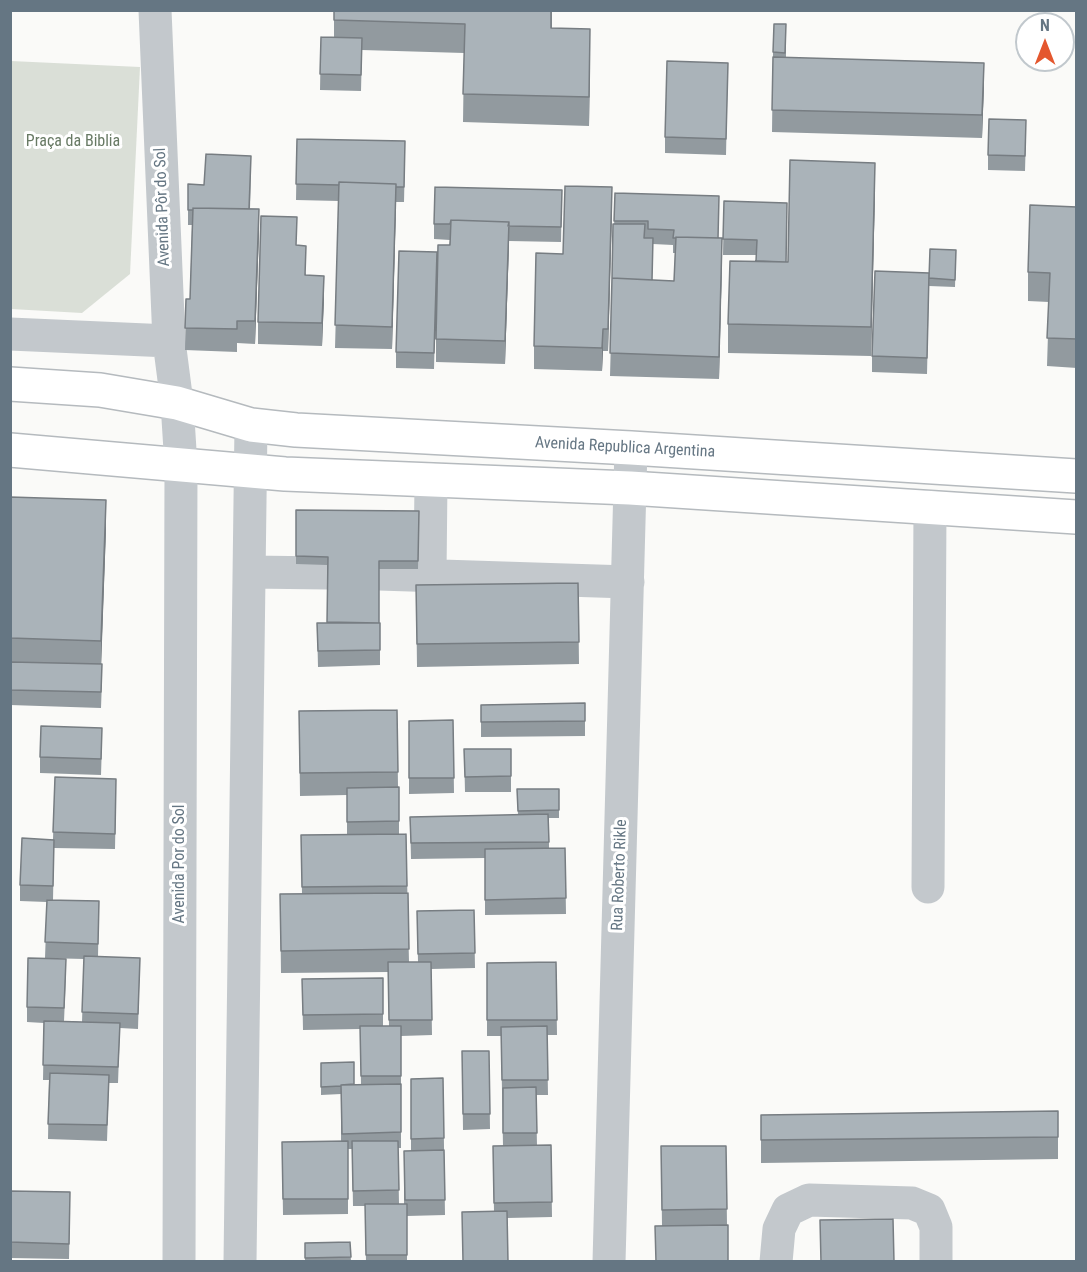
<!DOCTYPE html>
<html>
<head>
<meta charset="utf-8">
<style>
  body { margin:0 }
  #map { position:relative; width:1087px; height:1272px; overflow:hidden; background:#fafaf8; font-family:"Roboto Condensed",sans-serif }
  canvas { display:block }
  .frame { position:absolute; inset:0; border:12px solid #657683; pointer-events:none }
  .north { position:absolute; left:1015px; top:12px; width:60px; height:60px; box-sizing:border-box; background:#fff; border:2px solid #c1c8cd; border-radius:50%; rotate:0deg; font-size:16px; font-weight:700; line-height:24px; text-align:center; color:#657683 }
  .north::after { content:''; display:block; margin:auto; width:21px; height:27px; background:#e4572e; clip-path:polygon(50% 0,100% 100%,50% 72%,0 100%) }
</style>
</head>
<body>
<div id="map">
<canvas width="1087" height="1272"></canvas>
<div class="frame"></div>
<div class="north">N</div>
</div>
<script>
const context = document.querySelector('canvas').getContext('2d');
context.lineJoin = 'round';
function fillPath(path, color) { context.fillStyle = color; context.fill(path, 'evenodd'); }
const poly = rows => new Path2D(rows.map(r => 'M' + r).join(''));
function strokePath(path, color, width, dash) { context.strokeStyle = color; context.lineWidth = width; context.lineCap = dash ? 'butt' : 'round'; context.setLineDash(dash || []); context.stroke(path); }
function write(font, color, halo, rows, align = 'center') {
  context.font = font + ' "Roboto Condensed",sans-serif'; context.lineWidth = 6; context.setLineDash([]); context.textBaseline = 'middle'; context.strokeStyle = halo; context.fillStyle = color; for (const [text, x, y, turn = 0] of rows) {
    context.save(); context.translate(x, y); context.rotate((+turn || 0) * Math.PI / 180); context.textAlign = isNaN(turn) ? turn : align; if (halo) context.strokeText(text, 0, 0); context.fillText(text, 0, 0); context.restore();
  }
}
fillPath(poly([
  [11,61,140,67,130,274,82,313,11,309]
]), '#dadfd7');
const major = poly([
  [10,384,100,390,177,403,251,425,296,430,631,448,1076,476],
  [10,450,285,474,630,488,1076,517]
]);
strokePath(major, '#b5babe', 36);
strokePath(poly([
  [155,10,169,341,177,403,181,466,179,1262],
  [10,334,169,341],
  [250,572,328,573],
  [379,574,628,582],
  [430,575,431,480],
  [928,887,930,507],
  [240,1262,251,425],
  [609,1262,631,448],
  [776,1262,779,1229,788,1210,809,1200,912,1203,929,1210,936,1227,936,1262]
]), '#c3c8cc', 33);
strokePath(major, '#fff', 33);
fillPath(poly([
  [334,10,552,10,552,28,590,58,589,126,463,122,464,53,362,50,361,91,320,90,321,37,334,37],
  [629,10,660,10,660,11,629,12],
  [786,24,786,57,984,85,982,138,772,132,773,52],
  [728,63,726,155,665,153,665,137],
  [1026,135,1025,171,988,170,988,155],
  [297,139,405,157,404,202,396,202,392,349,335,348,339,201,296,200],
  [251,171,250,209,259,232,255,344,237,343,237,352,185,350,186,299,190,299,192,225,188,225,188,184,204,185],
  [562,190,561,242,509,241,505,364,436,362,436,339,450,240,434,239,434,224],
  [875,191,871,356,728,353,728,324,756,261,756,255,723,255,724,201,787,219,786,262,788,262],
  [615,193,719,212,718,238,722,260,719,379,610,376],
  [653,244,673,245,673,253,675,253,674,281,652,280],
  [1077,207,1077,368,1047,366,1049,302,1028,301,1028,272],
  [612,209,608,351,603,351,602,371,534,369,534,346,563,254],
  [297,245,306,275,324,298,322,346,258,344,258,322],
  [956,250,955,287,929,286,927,374,872,372,872,356,929,273],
  [437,252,434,369,396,368,396,352],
  [10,497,106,529,101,664,102,680,101,708,10,705],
  [296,510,419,511,418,569,379,569,379,623,380,623,380,665,318,667,317,623,327,623,327,565,296,564],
  [578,583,579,664,417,667,416,585],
  [585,703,585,736,481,737,481,705],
  [397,710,398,787,399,787,399,834,406,834,409,962,418,962,417,911,474,910,475,968,431,969,432,1035,401,1036,401,1148,398,1148,399,1204,404,1204,404,1151,411,1151,411,1079,443,1078,445,1215,407,1216,407,1262,366,1262,365,1206,353,1206,352,1149,348,1149,348,1214,283,1215,282,1142,341,1141,341,1094,321,1095,321,1063,354,1084,361,1084,360,1029,303,1030,302,979,383,978,383,1026,389,1026,388,972,281,973,280,894,302,894,301,835,347,835,347,795,300,796,299,711],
  [453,720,454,793,409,794,409,721],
  [102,743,101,775,40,773,40,757],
  [464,749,511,749,511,792,465,792],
  [55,777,116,794,115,849,54,848,53,900,99,901,98,957,140,958,138,1029,120,1028,118,1083,109,1083,107,1141,48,1139,49,1080,43,1080,44,1023,27,1022,27,1007,66,975,64,1021,82,1022,84,959,45,958,47,902,20,901,20,885,53,839],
  [517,789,559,789,559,818,549,818,549,848,565,848,566,914,485,915,485,858,411,859,410,817,518,815],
  [556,962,557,1035,547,1035,548,1095,536,1095,537,1146,551,1145,552,1217,507,1218,508,1262,456,1262,463,1261,494,1212,493,1146,503,1146,501,1036,487,1036,487,963],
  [462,1051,489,1051,490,1129,463,1130],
  [1058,1111,1058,1159,761,1163,761,1115],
  [661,1146,726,1146,727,1225,662,1226],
  [10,1191,70,1208,69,1259,10,1258],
  [350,1242,351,1262,305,1262,305,1243]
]), '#929a9f');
fillPath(poly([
  [590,29,590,58,589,126,589,97],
  [984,63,984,85,982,138,982,115],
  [875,163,875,191,871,356,871,327],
  [396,184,396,206,392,349,392,327],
  [612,187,612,209,608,351,608,329],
  [259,209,259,232,255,344,255,321],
  [509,222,509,244,505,364,505,341],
  [722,238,722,260,719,379,719,357],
  [324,276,324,298,322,346,322,323],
  [603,329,603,351,602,371,602,348],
  [106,500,106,529,101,670,101,641]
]), '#777d82');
const building = poly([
  [334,10,551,10,551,28,590,29,589,97,463,94,465,24,334,20,334,10],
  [774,24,786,24,785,53,773,52,774,24],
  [321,37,362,38,361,75,320,74,321,37],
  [773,57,984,63,982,115,772,110,773,57],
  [667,61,728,63,726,139,665,137,667,61],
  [989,119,1026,120,1025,156,988,155,989,119],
  [297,139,405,141,404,187,396,187,396,184,339,182,339,185,296,184,297,139],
  [206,154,251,156,249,209,193,208,193,210,188,210,188,184,204,185,206,154],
  [790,160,875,163,871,327,728,324,730,261,788,262,790,160],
  [339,182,396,184,392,327,335,325,339,182],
  [565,186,612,187,608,329,603,329,602,348,534,346,536,253,563,254,565,186],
  [435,187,562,190,561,227,508,226,509,222,451,220,450,224,434,224,435,187],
  [615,193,719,196,718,238,676,237,676,238,673,238,674,230,648,229,648,221,614,221,615,193],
  [724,201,787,203,786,262,756,261,757,240,723,239,724,201],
  [1030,205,1077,207,1077,339,1047,338,1050,273,1028,272,1030,205],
  [193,208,259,209,255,321,237,321,237,329,185,328,186,299,190,299,193,208],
  [261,216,297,217,296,245,306,246,305,275,324,276,322,323,258,322,261,216],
  [451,220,509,222,505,341,436,339,438,245,450,245,451,220],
  [613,224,645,224,644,238,653,238,652,280,612,278,613,224],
  [676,237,722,238,719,357,610,353,612,278,674,281,676,237],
  [930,249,956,250,955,280,929,278,930,249],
  [399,251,437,252,434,353,396,352,399,251],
  [875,271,929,273,927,358,872,356,875,271],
  [10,497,106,500,101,641,10,638,10,497],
  [296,510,419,511,418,561,379,561,379,623,327,622,328,557,296,556,296,510],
  [578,583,579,642,417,644,416,585,578,583],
  [317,623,380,623,380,650,318,651,317,623],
  [10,662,102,664,101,692,10,690,10,662],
  [585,703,585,721,481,722,481,705,585,703],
  [397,710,398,772,300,773,299,711,397,710],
  [453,720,454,778,409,778,409,721,453,720],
  [41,726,102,728,101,759,40,757,41,726],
  [464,749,511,749,511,776,465,777,464,749],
  [55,777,116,779,115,834,53,832,55,777],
  [399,787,399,821,347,822,347,788,399,787],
  [517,789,559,789,559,810,518,811,517,789],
  [548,814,549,842,411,843,410,817,548,814],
  [406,834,407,886,302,887,301,835,406,834],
  [22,838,54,840,53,886,20,885,22,838],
  [565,848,566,898,485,900,485,849,565,848],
  [408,893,409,949,281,951,280,894,408,893],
  [47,900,99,901,98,944,45,942,47,900],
  [474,910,475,953,418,954,417,911,474,910],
  [84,956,140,958,138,1014,82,1012,84,956],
  [28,958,66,959,64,1008,27,1007,28,958],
  [388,962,431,962,432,1020,389,1020,388,962],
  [556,962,557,1020,487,1020,487,963,556,962],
  [383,978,383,1014,303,1015,302,979,383,978],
  [44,1021,120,1023,118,1067,43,1065,44,1021],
  [360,1026,401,1026,401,1076,361,1076,360,1026],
  [547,1026,548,1080,502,1080,501,1027,547,1026],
  [462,1051,489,1051,490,1114,463,1114,462,1051],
  [354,1062,354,1084,341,1085,341,1086,321,1087,321,1063,354,1062],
  [50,1073,109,1075,107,1125,48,1124,50,1073],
  [443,1078,444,1138,411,1139,411,1079,443,1078],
  [401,1084,401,1132,342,1134,341,1085,401,1084],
  [536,1087,537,1133,503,1133,503,1088,536,1087],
  [1058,1111,1058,1137,761,1140,761,1115,1058,1111],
  [348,1141,348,1199,283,1199,282,1142,348,1141],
  [352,1141,398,1141,399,1190,353,1191,352,1141],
  [551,1145,552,1202,494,1203,493,1146,551,1145],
  [661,1146,726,1146,727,1209,662,1210,661,1146],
  [444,1150,445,1200,405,1200,404,1151,444,1150],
  [10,1191,70,1192,69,1244,10,1242,10,1191],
  [365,1204,407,1204,407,1255,366,1255,365,1204],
  [507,1211,508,1261,463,1261,462,1212,507,1211],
  [893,1219,894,1262,821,1262,820,1220,893,1219],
  [728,1225,728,1262,656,1262,655,1226,728,1225],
  [350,1242,351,1257,305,1258,305,1243,350,1242]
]);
fillPath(building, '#aab3b9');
strokePath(building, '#777d82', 1.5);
write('16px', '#687a64', '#fff', [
  ["Praça da Biblia",73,142]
]);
write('16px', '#657683', '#fff', [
  ["Avenida Pôr do Sol",163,207,-92],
  ["Avenida Republica Argentina",625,448,3],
  ["Avenida Por do Sol",180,864,-90],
  ["Rua Roberto Rikle",620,875,-88]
]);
</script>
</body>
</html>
